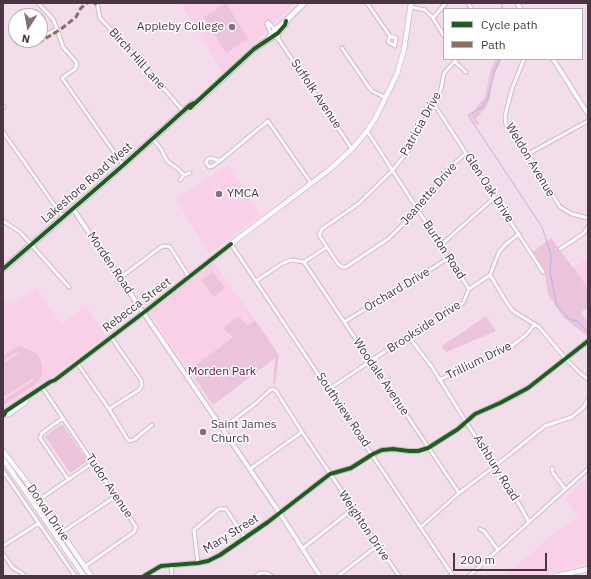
<!DOCTYPE html>
<html>
<head>
<meta charset="utf-8">
<style>
  body { margin:0 }
  #map { position:relative; width:591px; height:579px; overflow:hidden; background:#f3ddea; font-family:"IBM Plex Sans",sans-serif }
  canvas { display:block }
  .frame { position:absolute; inset:0; border:4px solid #4a3642; pointer-events:none }
  .legend { position:absolute; left:443px; top:8px; width:140px; height:52px; box-sizing:border-box; background:#fff; border:1px solid #b7afb3; margin:0; padding:5px 7px; list-style:none; font-size:12px; color:#4a3642 }
  .legend li { display:flex; align-items:center; gap:8px; height:20px }
  .legend b { width:20px; border:1px solid #b7afb3 }
  .north { position:absolute; left:8px; top:8px; width:40px; height:40px; box-sizing:border-box; background:#fff; border:1px solid #b7afb3; border-radius:50%; rotate:191deg; font-size:11px; font-weight:700; line-height:16px; text-align:center; color:#4a3642 }
  .north::after { content:''; display:block; margin:auto; width:14px; height:18px; background:#85707d; clip-path:polygon(50% 0,100% 100%,50% 72%,0 100%) }
  .scale { position:absolute; left:453px; top:553px; width:94px; height:18px; box-sizing:border-box; border:2px solid #4a3642; border-top:0; padding-left:5px; font-size:12px; line-height:14px; white-space:nowrap; color:#4a3642; -webkit-text-stroke:3px #fff; paint-order:stroke }
</style>
</head>
<body>
<div id="map">
<canvas width="591" height="579"></canvas>
<div class="frame"></div>
<ul class="legend">
<li><b style="height:5px;background:#1b5e20"></b>Cycle path</li>
<li><b style="height:5px;background:#8d6e63"></b>Path</li>
</ul>
<div class="north">N</div>
<div class="scale">200 m</div>
</div>
<script>
const context = document.querySelector('canvas').getContext('2d');
context.lineJoin = 'round';
function fillPath(path, color) { context.fillStyle = color; context.fill(path, 'evenodd'); }
const poly = rows => new Path2D(rows.map(r => 'M' + r).join(''));
function strokePath(path, color, width, dash) { context.strokeStyle = color; context.lineWidth = width; context.lineCap = dash ? 'butt' : 'round'; context.setLineDash(dash || []); context.stroke(path); }
function write(font, color, halo, rows, align = 'center') {
  context.font = font + ' "IBM Plex Sans",sans-serif'; context.lineWidth = 3; context.setLineDash([]); context.textBaseline = 'middle'; context.strokeStyle = halo; context.fillStyle = color; for (const [text, x, y, turn = 0] of rows) {
    context.save(); context.translate(x, y); context.rotate((+turn || 0) * Math.PI / 180); context.textAlign = isNaN(turn) ? turn : align; if (halo) context.strokeText(text, 0, 0); context.fillText(text, 0, 0); context.restore();
  }
}
fillPath(poly([
  [181,3,295,3,223,73,187,14],
  [228,165,260,215,209,254,176,199],
  [588,258,588,288,573,269],
  [213,262,255,320,189,370,149,313],
  [37,288,61,324,86,306,106,336,37,388,3,410,3,298,9,305],
  [588,478,588,563,543,576,506,576,549,537,576,518,581,522,566,497]
]), '#fad0e9');
fillPath(poly([
  [226,3,248,39,226,53,204,17],
  [496,59,502,59,492,79,490,98,486,107,476,119,479,124,477,125,470,116,485,97,491,69],
  [551,238,588,288,588,308,581,312,588,323,588,333,586,335,564,318,551,299,548,294,544,268,533,252],
  [213,272,225,288,214,297,201,280],
  [486,316,496,331,446,352,442,346],
  [238,317,240,317,247,326,255,320,279,355,275,385,273,384,275,358,213,405,189,370,233,337,223,328],
  [19,346,34,352,38,355,42,365,42,375,36,384,3,405,3,401,32,382,36,377,3,397,3,364,21,352,14,353,3,361,3,356],
  [62,424,87,460,86,462,70,473,45,436]
]), '#ebc3db');
strokePath(poly([
  [501,3,503,9],
  [500,59,495,70,488,98,483,107,468,115,542,227,550,251,551,258,550,272,557,306,569,319,577,321,588,332]
]), '#b8b3e7', 1);
const minor = poly([
  [38,3,53,19,57,29],
  [97,3,100,18,135,55,184,112],
  [367,3,390,36,396,38,395,46,388,42,390,36],
  [468,3,472,9],
  [411,7,425,10,433,18,444,36],
  [433,18,446,3],
  [40,38,57,29,63,47,76,62,77,64,75,69,62,78,123,165],
  [279,40,271,33,267,24,268,22,278,33,279,40,352,149],
  [342,48,368,86,372,91,386,98],
  [457,59,444,73,441,89,434,104,409,150,392,171,358,204,322,229,319,235,338,264,342,267,346,267,388,239,418,210,447,170,466,153],
  [524,59,512,89,505,116,506,125,528,154,560,207,572,214,588,218],
  [455,62,466,72],
  [434,104,543,272],
  [3,108,4,107],
  [367,131,469,289],
  [3,132,63,217],
  [153,139,161,149,167,161,178,169,184,175],
  [528,154,588,121],
  [211,158,217,160,221,160,213,166,209,167,207,164,206,162,208,159,211,158],
  [221,160,268,121,311,183],
  [180,180,184,175,190,173],
  [3,221,20,232,69,287],
  [231,244,453,576],
  [441,245,495,197],
  [560,249,584,233,588,227],
  [304,262,459,493],
  [490,275,507,303,513,311,539,327,566,359,581,374,588,379],
  [120,278,161,247,165,246,170,247,189,277],
  [256,281,283,263,292,260,304,262,327,247],
  [344,322,449,258],
  [408,336,432,367,466,422,495,466,502,474,529,522],
  [77,363,109,409,128,440,131,441,135,439,152,425],
  [439,380,509,348,526,335,535,324],
  [329,389,408,336,463,303,469,289,490,275,499,252,506,244,519,234],
  [44,390,136,527,134,532,84,567],
  [109,409,139,390,142,385,141,380,111,337],
  [63,418,42,433,40,438,68,479],
  [223,428,255,404,268,392,272,389,276,391,302,432,399,576],
  [552,468,553,473,565,489],
  [250,469,302,432],
  [3,471,75,576],
  [34,503,94,462],
  [421,527,459,493,495,466,545,426,572,417,584,407,588,399],
  [480,529,484,531,498,550],
  [61,533,116,496],
  [3,546,39,523],
  [303,548,353,509],
  [3,554,13,568,22,573,24,576],
  [198,563,194,530,219,509,226,509,245,538],
  [171,565,172,576],
  [256,576,260,573,266,573,272,576],
  [338,576,377,546],
  [469,576,588,469]
]);
const tertiary = poly([
  [517,3,521,9],
  [553,59,588,114],
  [73,209,279,512,320,576],
  [144,576,161,566,198,563,208,561,220,555,268,522,330,474,351,468,373,454,382,450,393,449,409,451,418,451,428,448,458,429,475,414,500,403,528,388,588,341]
]);
const secondary = poly([
  [4,415,6,411,50,382,55,380,147,310,240,237,329,170,352,149,367,131,376,117,397,74,404,50,411,3],
  [4,415,9,414,26,402],
  [3,451,26,481,91,576],
  [3,459,84,576],
  [556,576,588,569]
]);
const primary = poly([
  [269,38,275,30,286,21,304,3],
  [193,106,254,49,278,33,285,25,286,21],
  [3,269,120,168,190,105,194,103]
]);
strokePath(minor, '#cebac6', 5);
strokePath(tertiary, '#cebac6', 6);
strokePath(secondary, '#cebac6', 6);
strokePath(primary, '#cebac6', 7);
strokePath(minor, '#fdfafc', 3);
strokePath(tertiary, '#fdfafc', 4);
strokePath(secondary, '#fdfafc', 4.5);
strokePath(primary, '#fdfafc', 5);
strokePath(poly([
  [94,3,97,4],
  [38,43,61,29,76,17,81,8,87,3]
]), '#8d6e63', 3, [6, 3]);
strokePath(poly([
  [190,108,254,49,278,33,285,25,286,21],
  [3,269,120,168,190,105,194,103],
  [4,415,6,411,50,382,55,380,147,310,231,244],
  [144,576,161,566,198,563,208,561,220,555,268,522,330,474,351,468,373,454,382,450,393,449,409,451,418,451,428,448,458,429,475,414,500,403,528,388,588,341]
]), '#1b5e20', 4);
for (const [x, y, r, color] of [
  [232,27,4,"#85707d"],
  [219,194,4,"#85707d"],
  [203,432,4,"#85707d"]
]) { const dot = new Path2D(); dot.arc(x, y, r, 0, 2 * Math.PI); context.fillStyle = color; context.fill(dot); strokePath(dot, '#fff', 1.5); }
write('12px', '#4a3642', '#fff', [
  ["Appleby College",224,27,"right"],
  ["YMCA",227,194],
  ["Saint James",211,425],
  ["Church",211,439]
], 'left');
write('12px', '#4a3642', '#fff', [
  ["Birch Hill Lane",137,59,48],
  ["Suffolk Avenue",316,94,56],
  ["Patricia Drive",421,124,-61],
  ["Weldon Avenue",530,160,59],
  ["Lakeshore Road West",87,183,-41],
  ["Glen Oak Drive",489,188,57],
  ["Jeanette Drive",429,194,-49],
  ["Burton Road",444,250,57],
  ["Morden Road",110,263,56],
  ["Orchard Drive",397,290,-31],
  ["Rebecca Street",137,305,-37],
  ["Brookside Drive",424,327,-33],
  ["Trillium Drive",479,361,-26],
  ["Woodale Avenue",381,377,56],
  ["Southview Road",343,410,56],
  ["Ashbury Road",496,468,58],
  ["Tudor Avenue",109,486,56],
  ["Dorval Drive",48,513,56],
  ["Weighton Drive",364,526,56],
  ["Mary Street",231,534,-32]
]);
write('12px', '#5d0b48', '#fff', [
  ["Morden Park",222,372]
]);
</script>
</body>
</html>
